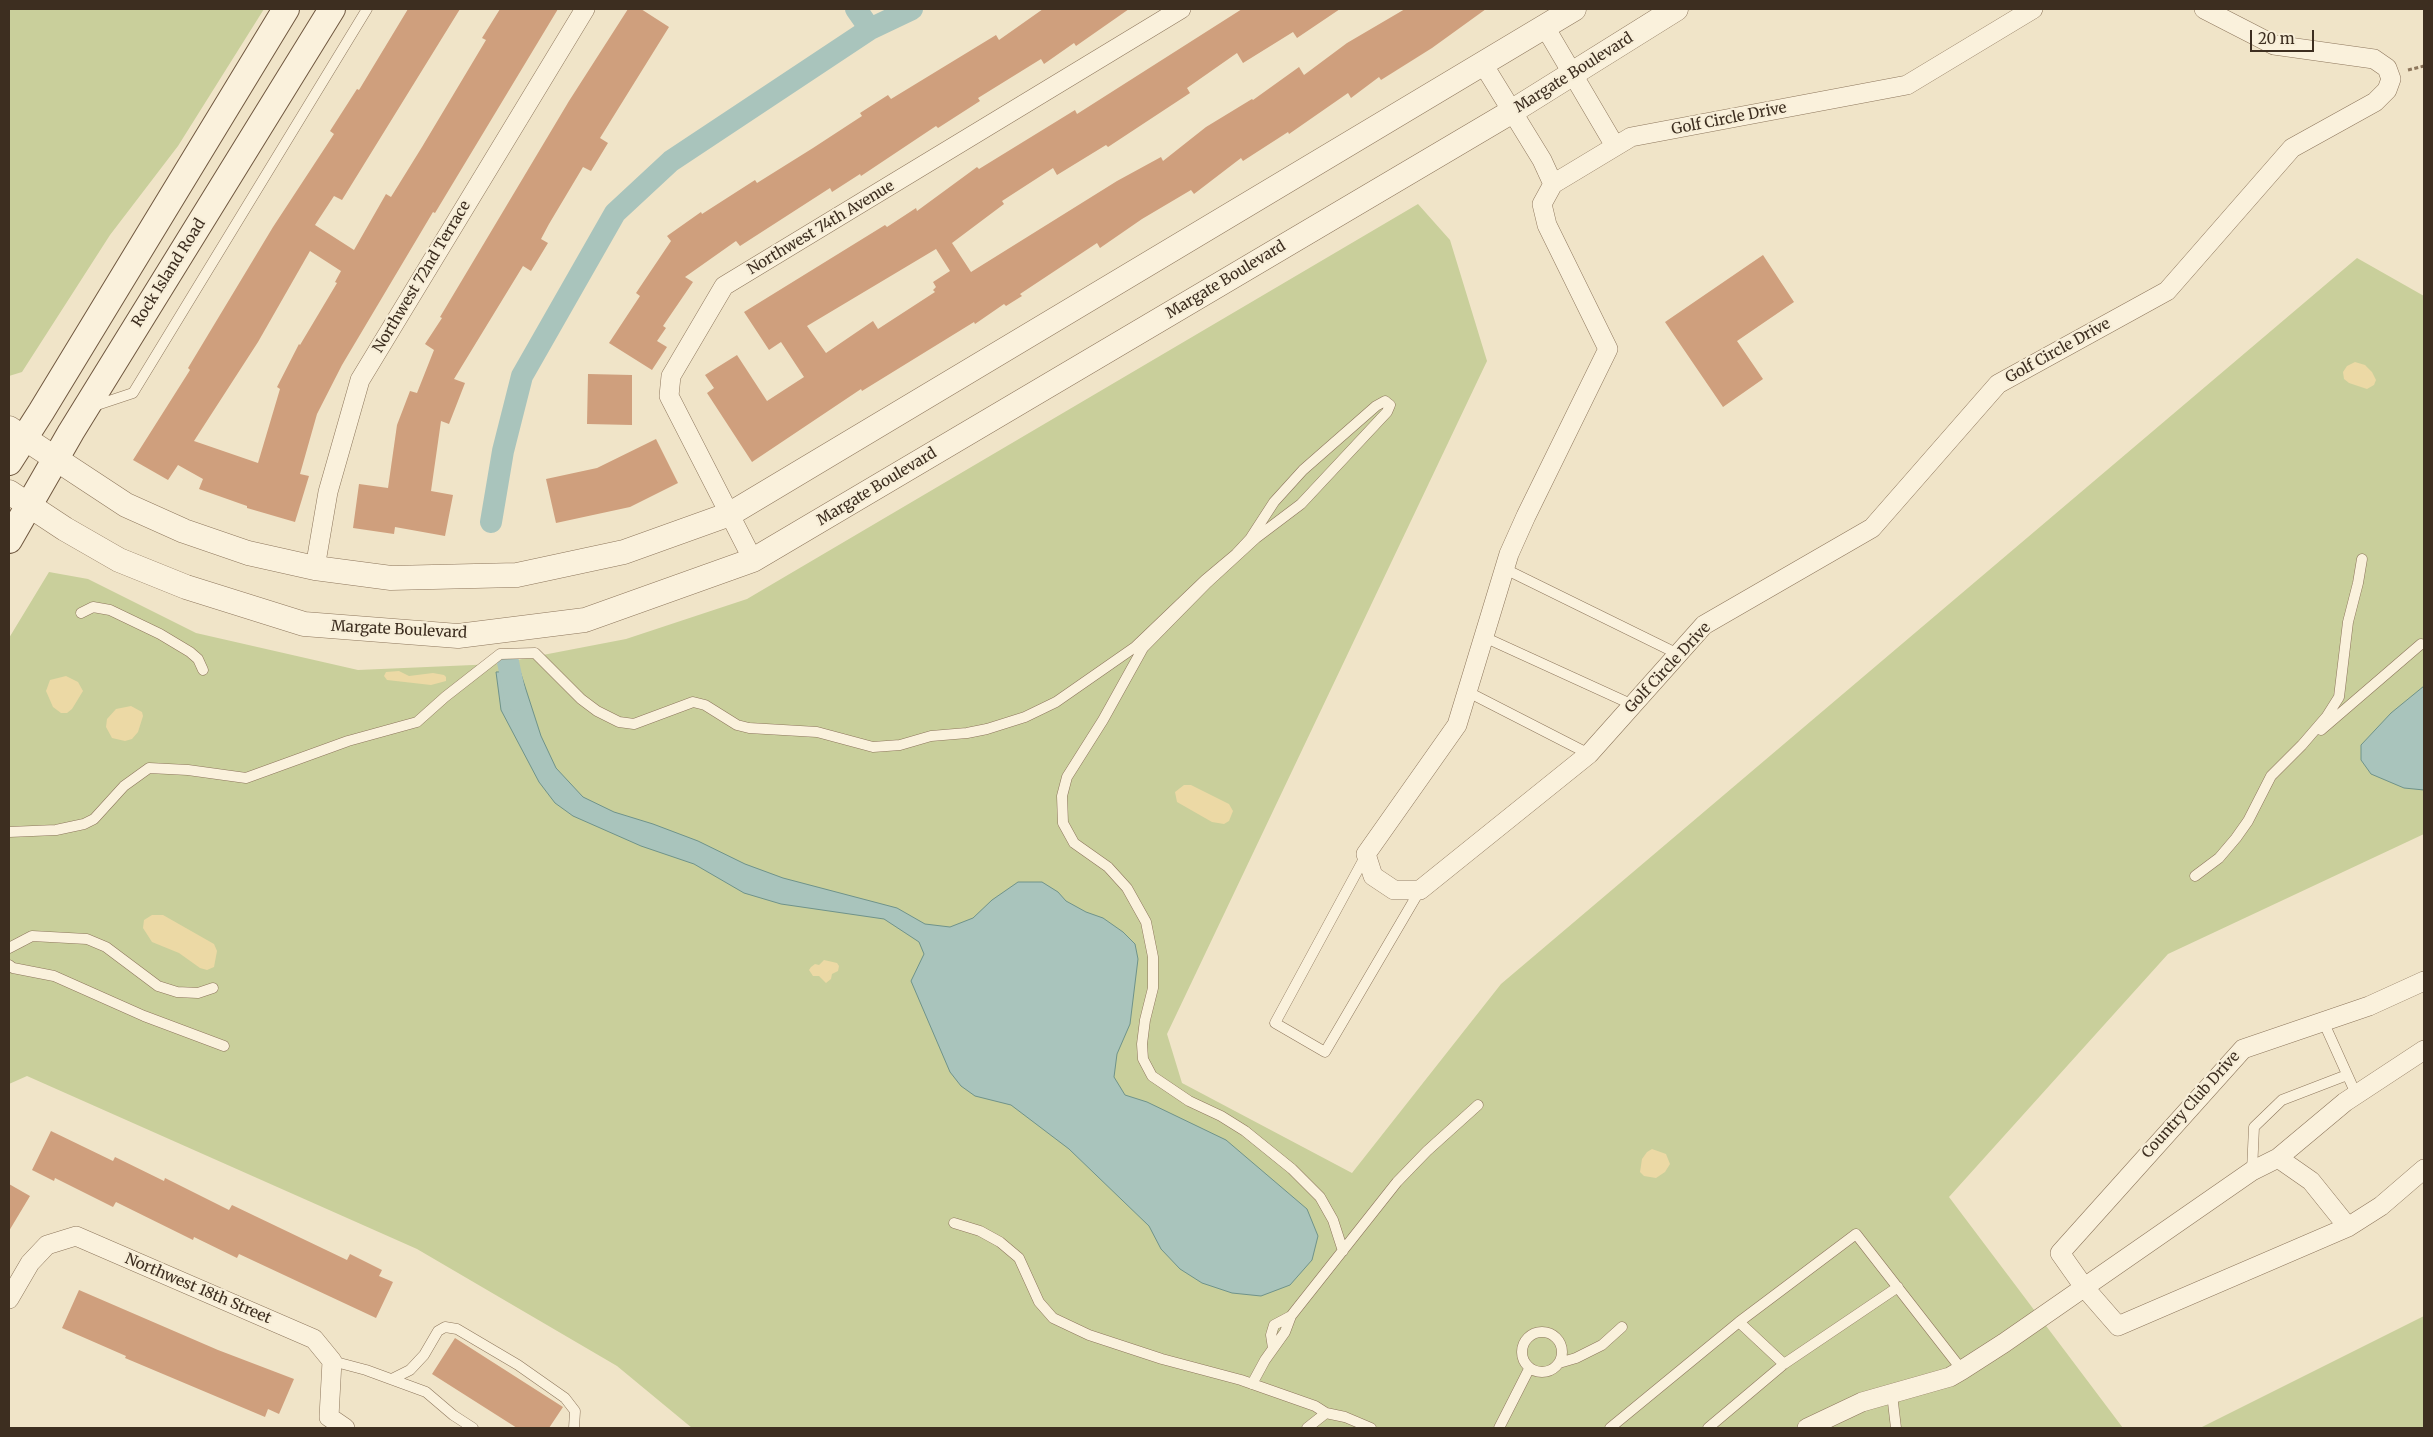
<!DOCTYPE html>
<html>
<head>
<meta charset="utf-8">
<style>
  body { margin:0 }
  #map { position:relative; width:2433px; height:1437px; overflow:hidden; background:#f0e4c8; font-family:Merriweather,serif }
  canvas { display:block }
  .frame { position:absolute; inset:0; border:10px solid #3d2e20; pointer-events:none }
  .scale { position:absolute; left:2250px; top:30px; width:64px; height:22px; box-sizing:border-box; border:2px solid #3d2e20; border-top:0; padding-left:6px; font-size:15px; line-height:18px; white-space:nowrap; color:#3d2e20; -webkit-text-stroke:4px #f7eed8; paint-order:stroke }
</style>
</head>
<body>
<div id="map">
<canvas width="2433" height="1437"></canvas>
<div class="frame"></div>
<div class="scale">20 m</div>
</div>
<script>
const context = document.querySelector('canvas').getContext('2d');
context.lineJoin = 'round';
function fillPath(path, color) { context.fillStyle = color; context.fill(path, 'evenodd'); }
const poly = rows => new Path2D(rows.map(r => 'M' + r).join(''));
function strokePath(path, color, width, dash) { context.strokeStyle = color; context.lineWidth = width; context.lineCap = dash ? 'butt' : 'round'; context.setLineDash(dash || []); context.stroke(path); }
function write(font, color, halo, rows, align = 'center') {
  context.font = font + ' Merriweather,serif'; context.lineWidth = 4.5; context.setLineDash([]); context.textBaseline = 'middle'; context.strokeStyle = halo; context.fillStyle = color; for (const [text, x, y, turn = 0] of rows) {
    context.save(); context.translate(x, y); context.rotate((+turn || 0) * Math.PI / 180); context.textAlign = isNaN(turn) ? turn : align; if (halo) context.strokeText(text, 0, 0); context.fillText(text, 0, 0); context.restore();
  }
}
fillPath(poly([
  [9,9,264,9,178,146,110,235,22,372,9,376],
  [1418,204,1450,240,1487,361,1167,1034,1182,1083,1352,1173,1501,984,2357,258,2424,296,2424,834,2168,954,1949,1197,2123,1428,692,1428,617,1366,417,1249,27,1076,9,1084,9,638,49,572,88,579,196,633,358,670,496,664,626,639,747,599],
  [2424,1316,2424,1428,2200,1428]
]), '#c9cf9b');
fillPath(poly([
  [2355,362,2365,365,2372,372,2376,380,2374,385,2367,389,2349,383,2344,379,2343,372,2347,366],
  [399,671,409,676,433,673,444,675,446,677,446,681,431,685,387,680,384,676,386,672],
  [66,676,78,682,83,691,72,709,67,713,61,713,53,707,46,691,50,680],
  [131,706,142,712,143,716,138,732,132,739,125,741,112,738,106,727,107,719,116,709],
  [1184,785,1191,785,1229,804,1233,811,1229,821,1224,824,1212,822,1177,802,1175,792],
  [152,915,163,915,214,944,217,951,214,967,207,970,200,968,179,953,152,942,143,928,144,920],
  [824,960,837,963,839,966,838,971,832,974,831,979,826,983,819,976,813,976,809,970,811,967,815,964,819,965],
  [1652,1149,1666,1154,1670,1164,1665,1172,1656,1178,1644,1176,1640,1172,1642,1159,1647,1152]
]), '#ecd9a5');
const water = poly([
  [520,671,541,736,556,768,583,797,614,812,653,824,698,841,745,864,783,878,897,908,925,924,950,927,973,918,992,900,1018,882,1042,882,1058,892,1066,901,1086,912,1103,918,1123,932,1135,944,1138,959,1130,1024,1117,1054,1114,1077,1125,1095,1147,1102,1226,1140,1307,1209,1318,1236,1312,1260,1290,1285,1261,1296,1232,1293,1202,1283,1180,1269,1161,1249,1149,1226,1069,1149,1011,1105,975,1096,961,1086,950,1072,911,981,924,954,919,942,913,938,884,919,781,904,744,893,694,864,641,846,573,816,555,803,539,782,501,710,496,672,520,671],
  [2424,686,2424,790,2404,788,2371,774,2361,760,2361,745,2391,713,2424,686]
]);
fillPath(water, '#a9c4bc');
strokePath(water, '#6f938a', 1);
strokePath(poly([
  [856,9,870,29],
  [491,522,503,451,522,376,615,213,671,161,870,29,912,9],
  [508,662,516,700]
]), '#a9c4bc', 22);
fillPath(poly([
  [408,9,460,9,342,200,334,196,315,225,354,250,386,194,391,197,422,147,486,40,482,38,500,9,558,9,435,213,433,212,342,365,317,414,300,474,309,476,295,522,247,508,247,506,199,489,203,479,178,465,168,480,133,460,190,370,188,368,273,227,334,134,330,131,357,89,359,90],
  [310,251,341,271,335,282,337,283,300,345,299,344,277,387,280,389,258,463,194,441,258,342],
  [628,9,641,9,669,27,600,138,608,143,591,171,583,167,549,224,541,239,548,243,531,271,523,266,454,379,465,383,449,424,441,421,431,491,453,495,445,536,395,527,394,534,353,528,359,484,388,488,397,425,410,391,417,393,434,350,425,344,442,318,440,317,569,101],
  [1043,9,1129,9,1076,46,1074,43,1044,64,1041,59,978,98,980,101,938,128,936,126,861,176,860,174,832,192,830,188,740,246,736,241,685,277,693,282,663,326,666,328,657,341,667,347,652,370,609,343,640,296,636,293,671,241,667,236,701,212,702,214,755,180,757,183,813,148,862,116,860,113,888,95,891,99,996,35,999,40],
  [1242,9,1340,9,1297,38,1293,32,1243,63,1237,53,1187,88,1190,93,1108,147,1106,145,1057,175,1053,168,1002,201,1004,204,952,243,971,272,1117,181,1161,157,1163,161,1206,127,1252,99,1253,100,1299,67,1304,75,1347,43,1405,9,1486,9,1432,48,1381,80,1379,77,1351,98,1348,93,1289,134,1288,132,1243,161,1241,158,1194,194,1191,190,1142,219,1100,248,1097,243,1020,294,1022,296,1006,306,1004,304,975,324,974,322,862,391,861,389,752,462,707,393,714,388,705,375,737,355,767,401,804,377,781,342,769,350,744,312,885,225,887,227,916,208,917,211,977,167,979,169,1075,110,1077,114],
  [936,249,950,271,933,282,936,287,933,290,935,292,878,329,873,321,826,353,807,326],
  [1763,255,1794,302,1737,341,1763,379,1723,407,1665,322],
  [588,374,632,375,632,425,587,424],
  [656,439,678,483,630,507,556,523,546,479,597,468],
  [51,1131,113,1161,115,1157,164,1181,165,1178,229,1210,232,1205,347,1260,350,1254,382,1270,379,1276,393,1282,376,1318,239,1254,237,1258,194,1237,193,1240,116,1202,113,1207,55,1178,54,1181,32,1170],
  [9,1184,30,1196,9,1231],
  [79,1290,218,1350,294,1379,279,1414,268,1409,265,1417,125,1358,126,1356,62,1328],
  [455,1338,563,1407,549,1428,517,1428,432,1374]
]), '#cf9f7d');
const service = poly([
  [94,406,133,393,367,9],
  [1505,569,1678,654],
  [81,613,93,607,110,610,160,634,190,652,198,659,203,670],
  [1484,637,1633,705],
  [1468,692,1589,754],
  [2321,730,2421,644],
  [9,832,56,830,84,824,94,819,124,786,149,768,188,770,246,778,348,741,417,722,445,697,500,654,535,653,581,699,597,711,619,722,634,724,693,702,705,705,737,725,749,728,817,732,873,747,900,745,931,736,967,733,987,729,1025,717,1056,702,1135,647,1205,580,1236,554,1250,539,1274,502,1303,470,1376,406,1385,401,1390,405,1387,412,1301,504,1256,538,1207,583,1143,648,1103,720,1067,777,1062,796,1063,823,1074,843,1108,867,1127,888,1146,922,1153,957,1153,988,1145,1020,1142,1044,1143,1059,1152,1076,1189,1101,1221,1116,1245,1131,1292,1169,1320,1197,1333,1220,1343,1251],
  [1366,855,1275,1023,1325,1052,1420,890],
  [2195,876,2219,858,2236,838,2248,821,2271,776,2302,745,2327,716,2339,697,2348,622,2358,583,2362,559],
  [9,948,32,936,87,939,106,947,158,986,177,992,198,993,213,988],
  [9,965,13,968,54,976,144,1016,224,1046],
  [2323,1021,2356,1094],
  [2252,1171,2254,1127,2282,1100,2347,1075],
  [954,1223,980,1231,1000,1242,1019,1258,1039,1302,1053,1318,1089,1335,1162,1359,1241,1380,1315,1406,1326,1413],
  [1739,1322,1784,1364],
  '1522 1352a20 20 0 1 1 40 0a20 20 0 1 1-40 0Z',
  [1273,1348,1271,1335,1274,1325,1291,1316],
  [332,1361,366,1370,426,1392,453,1415,473,1428],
  [1559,1363,1576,1358,1602,1345,1622,1327],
  [392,1379,410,1370,424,1355,438,1331,445,1327,457,1329,518,1365,565,1398,575,1411,574,1428],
  [1252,1384,1265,1360,1285,1332,1291,1316,1397,1182,1427,1151,1478,1105],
  [1892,1394,1896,1428],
  [1307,1428,1326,1413,1345,1417,1371,1428],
  [1499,1428,1529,1369],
  [1610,1428,1739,1322,1856,1234,1962,1370],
  [1708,1428,1784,1364,1898,1287]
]);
const minor = poly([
  [2033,9,1907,85,1631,137,1553,184,1542,204,1547,225,1608,349,1526,516,1509,554,1457,725,1366,854,1373,876,1394,890,1420,890,1589,754,1704,625,1872,528,1998,384,2167,291,2292,148,2375,102,2387,90,2391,79,2387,68,2374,59,2274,45,2204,9],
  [1545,27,1615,146],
  [1483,64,1542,160,1553,184],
  [753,560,669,396,671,376,724,286,1181,9],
  [315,568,328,492,360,380,585,9],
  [2424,981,2369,1006,2243,1049,2060,1253,2084,1287,2118,1326,2348,1227,2381,1206,2424,1169],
  [2278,1158,2311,1181,2348,1227],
  [9,1299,30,1263,47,1245,76,1236,314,1339,332,1361,329,1417,345,1428],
  [1807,1428,1862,1402,1950,1377,1962,1370,2004,1343,2252,1171,2278,1158,2345,1102,2424,1050]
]);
const tertiary = poly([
  [9,428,126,505,184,531,248,553,315,568,391,578,517,575,624,552,730,514,1574,9],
  [9,492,65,529,119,560,186,587,304,624,458,636,585,620,753,560,1511,112,1676,9]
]);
const secondary = poly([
  [9,462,41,412,286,9],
  [9,540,71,432,332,9]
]);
strokePath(service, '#8d765c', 11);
strokePath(minor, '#8d765c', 20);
strokePath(tertiary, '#8d765c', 25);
strokePath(secondary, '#6f573f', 28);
strokePath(poly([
  [2408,70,2424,66]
]), '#8d765c', 3, [4, 2.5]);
strokePath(service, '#faf1dc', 10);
strokePath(minor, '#faf1dc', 19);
strokePath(tertiary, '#faf1dc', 24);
strokePath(secondary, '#faf1dc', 26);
write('15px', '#3d2e20', '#f7eed8', [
  ["Margate Boulevard",1574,73,-32],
  ["Golf Circle Drive",1729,119,-11],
  ["Northwest 74th Avenue",821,228,-31],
  ["Rock Island Road",169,273,-58],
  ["Northwest 72nd Terrace",422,277,-59],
  ["Margate Boulevard",1226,280,-31],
  ["Golf Circle Drive",2058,351,-29],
  ["Margate Boulevard",877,487,-31],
  ["Margate Boulevard",399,630,3],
  ["Golf Circle Drive",1668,668,-47],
  ["Country Club Drive",2191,1105,-48],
  ["Northwest 18th Street",198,1289,23]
]);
</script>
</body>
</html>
